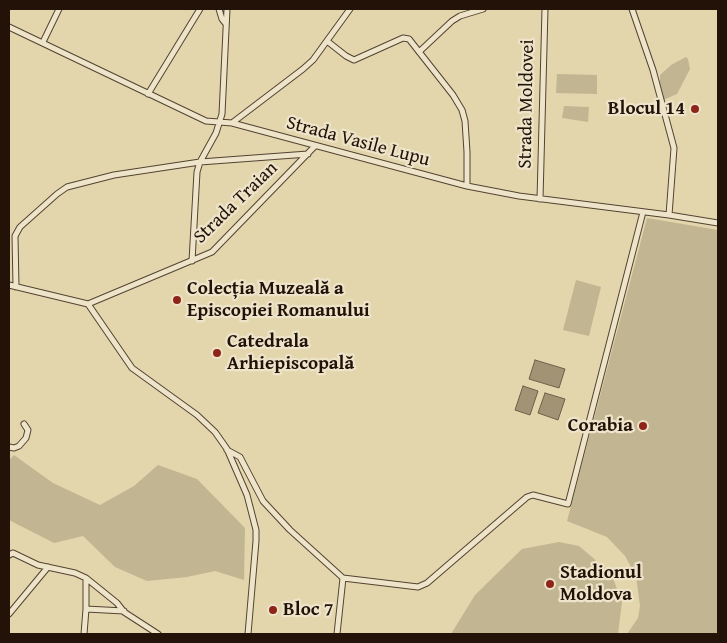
<!DOCTYPE html>
<html>
<head>
<meta charset="utf-8">
<style>
  body { margin:0 }
  #map { position:relative; width:727px; height:643px; overflow:hidden; background:#e3d6ad; font-family:"Gentium Book Plus",serif }
  canvas { display:block }
  .frame { position:absolute; inset:0; border:10px solid #231208; pointer-events:none }
</style>
</head>
<body>
<div id="map">
<canvas width="727" height="643"></canvas>
<div class="frame"></div>
</div>
<script>
const context = document.querySelector('canvas').getContext('2d');
context.lineJoin = 'round';
function fillPath(path, color) { context.fillStyle = color; context.fill(path, 'evenodd'); }
const poly = rows => new Path2D(rows.map(r => 'M' + r).join(''));
function strokePath(path, color, width, dash) { context.strokeStyle = color; context.lineWidth = width; context.lineCap = dash ? 'butt' : 'round'; context.setLineDash(dash || []); context.stroke(path); }
function write(font, color, halo, rows, align = 'center') {
  context.font = font + ' "Gentium Book Plus",serif'; context.lineWidth = 4.5; context.setLineDash([]); context.textBaseline = 'middle'; context.strokeStyle = halo; context.fillStyle = color; for (const [text, x, y, turn = 0] of rows) {
    context.save(); context.translate(x, y); context.rotate((+turn || 0) * Math.PI / 180); context.textAlign = isNaN(turn) ? turn : align; if (halo) context.strokeText(text, 0, 0); context.fillText(text, 0, 0); context.restore();
  }
}
fillPath(poly([
  [686,57,688,59,690,69,677,94,663,100,660,89,660,75,671,65],
  [557,74,597,75,597,94,556,93],
  [564,106,589,107,588,122,562,118],
  [647,218,718,230,718,634,627,634,638,618,640,606,636,576,625,556,607,537,567,521],
  [576,280,601,287,589,336,563,330],
  [14,455,53,483,100,505,134,486,158,465,197,479,245,528,244,580,215,571,187,577,147,581,115,567,83,536,54,543,9,520,9,460],
  [559,542,579,546,611,573,622,602,618,634,451,634,475,595,522,549]
]), '#c2b591');
const water = poly([
  [535,360,565,369,559,388,529,379,535,360],
  [523,386,538,391,530,415,515,410,523,386],
  [545,393,565,399,558,420,538,413,545,393]
]);
fillPath(water, '#a29375');
strokePath(water, '#6f5f49', 1);
const street = poly([
  [219,9,222,19,226,24],
  [632,9,653,70,674,148,669,215],
  [9,27,206,121,232,123,467,186,519,196,669,215,718,223],
  [327,41,346,56,354,60,403,38,409,39,453,95,462,110,465,121,467,152,467,186],
  [43,42,59,9],
  [419,52,452,21,460,16,483,9],
  [148,94,200,9],
  [232,123,303,69,313,60,350,9],
  [540,199,545,9],
  [192,261,197,172,200,162,216,133,222,114,227,9],
  [9,285,88,304,132,368,197,415,215,432,227,449,247,495,256,530,256,541,248,634],
  [16,287,15,236,20,227,57,194,67,187,114,175,200,162,308,154],
  [88,304,212,252,315,146],
  [9,447,14,448,19,446,26,438,28,430,24,424],
  [227,450,240,457,263,501,290,530,343,578,337,634],
  [9,555,13,553,38,565,75,573,86,578,117,603,124,612,158,634],
  [343,578,418,587,427,583,527,497,533,495,568,504,643,212],
  [86,609,124,611],
  [9,614,48,567],
  [84,634,86,609,86,578]
]);
strokePath(street, '#534331', 7);
strokePath(street, '#ede4ca', 5);
for (const [x, y, r, color] of [
  [695,109,5,"#8f2418"],
  [177,300,5,"#8f2418"],
  [217,353,5,"#8f2418"],
  [643,426,5,"#8f2418"],
  [550,584,5,"#8f2418"],
  [273,610,5,"#8f2418"]
]) { const dot = new Path2D(); dot.arc(x, y, r, 0, 2 * Math.PI); context.fillStyle = color; context.fill(dot); strokePath(dot, '#ede4ca', 2); }
write('19px', '#231208', '#ede4ca', [
  ["Strada Moldovei",527,104,-89],
  ["Strada Vasile Lupu",358,142,15],
  ["Strada Traian",236,203,-44]
]);
write('bold 19px', '#231208', '#ede4ca', [
  ["Blocul 14",685,109,"right"],
  ["Colecția Muzeală a",187,289],
  ["Episcopiei Romanului",187,311],
  ["Catedrala",227,342],
  ["Arhiepiscopală",227,364],
  ["Corabia",633,426,"right"],
  ["Stadionul",560,573],
  ["Moldova",560,595],
  ["Bloc 7",283,610]
], 'left');
</script>
</body>
</html>
